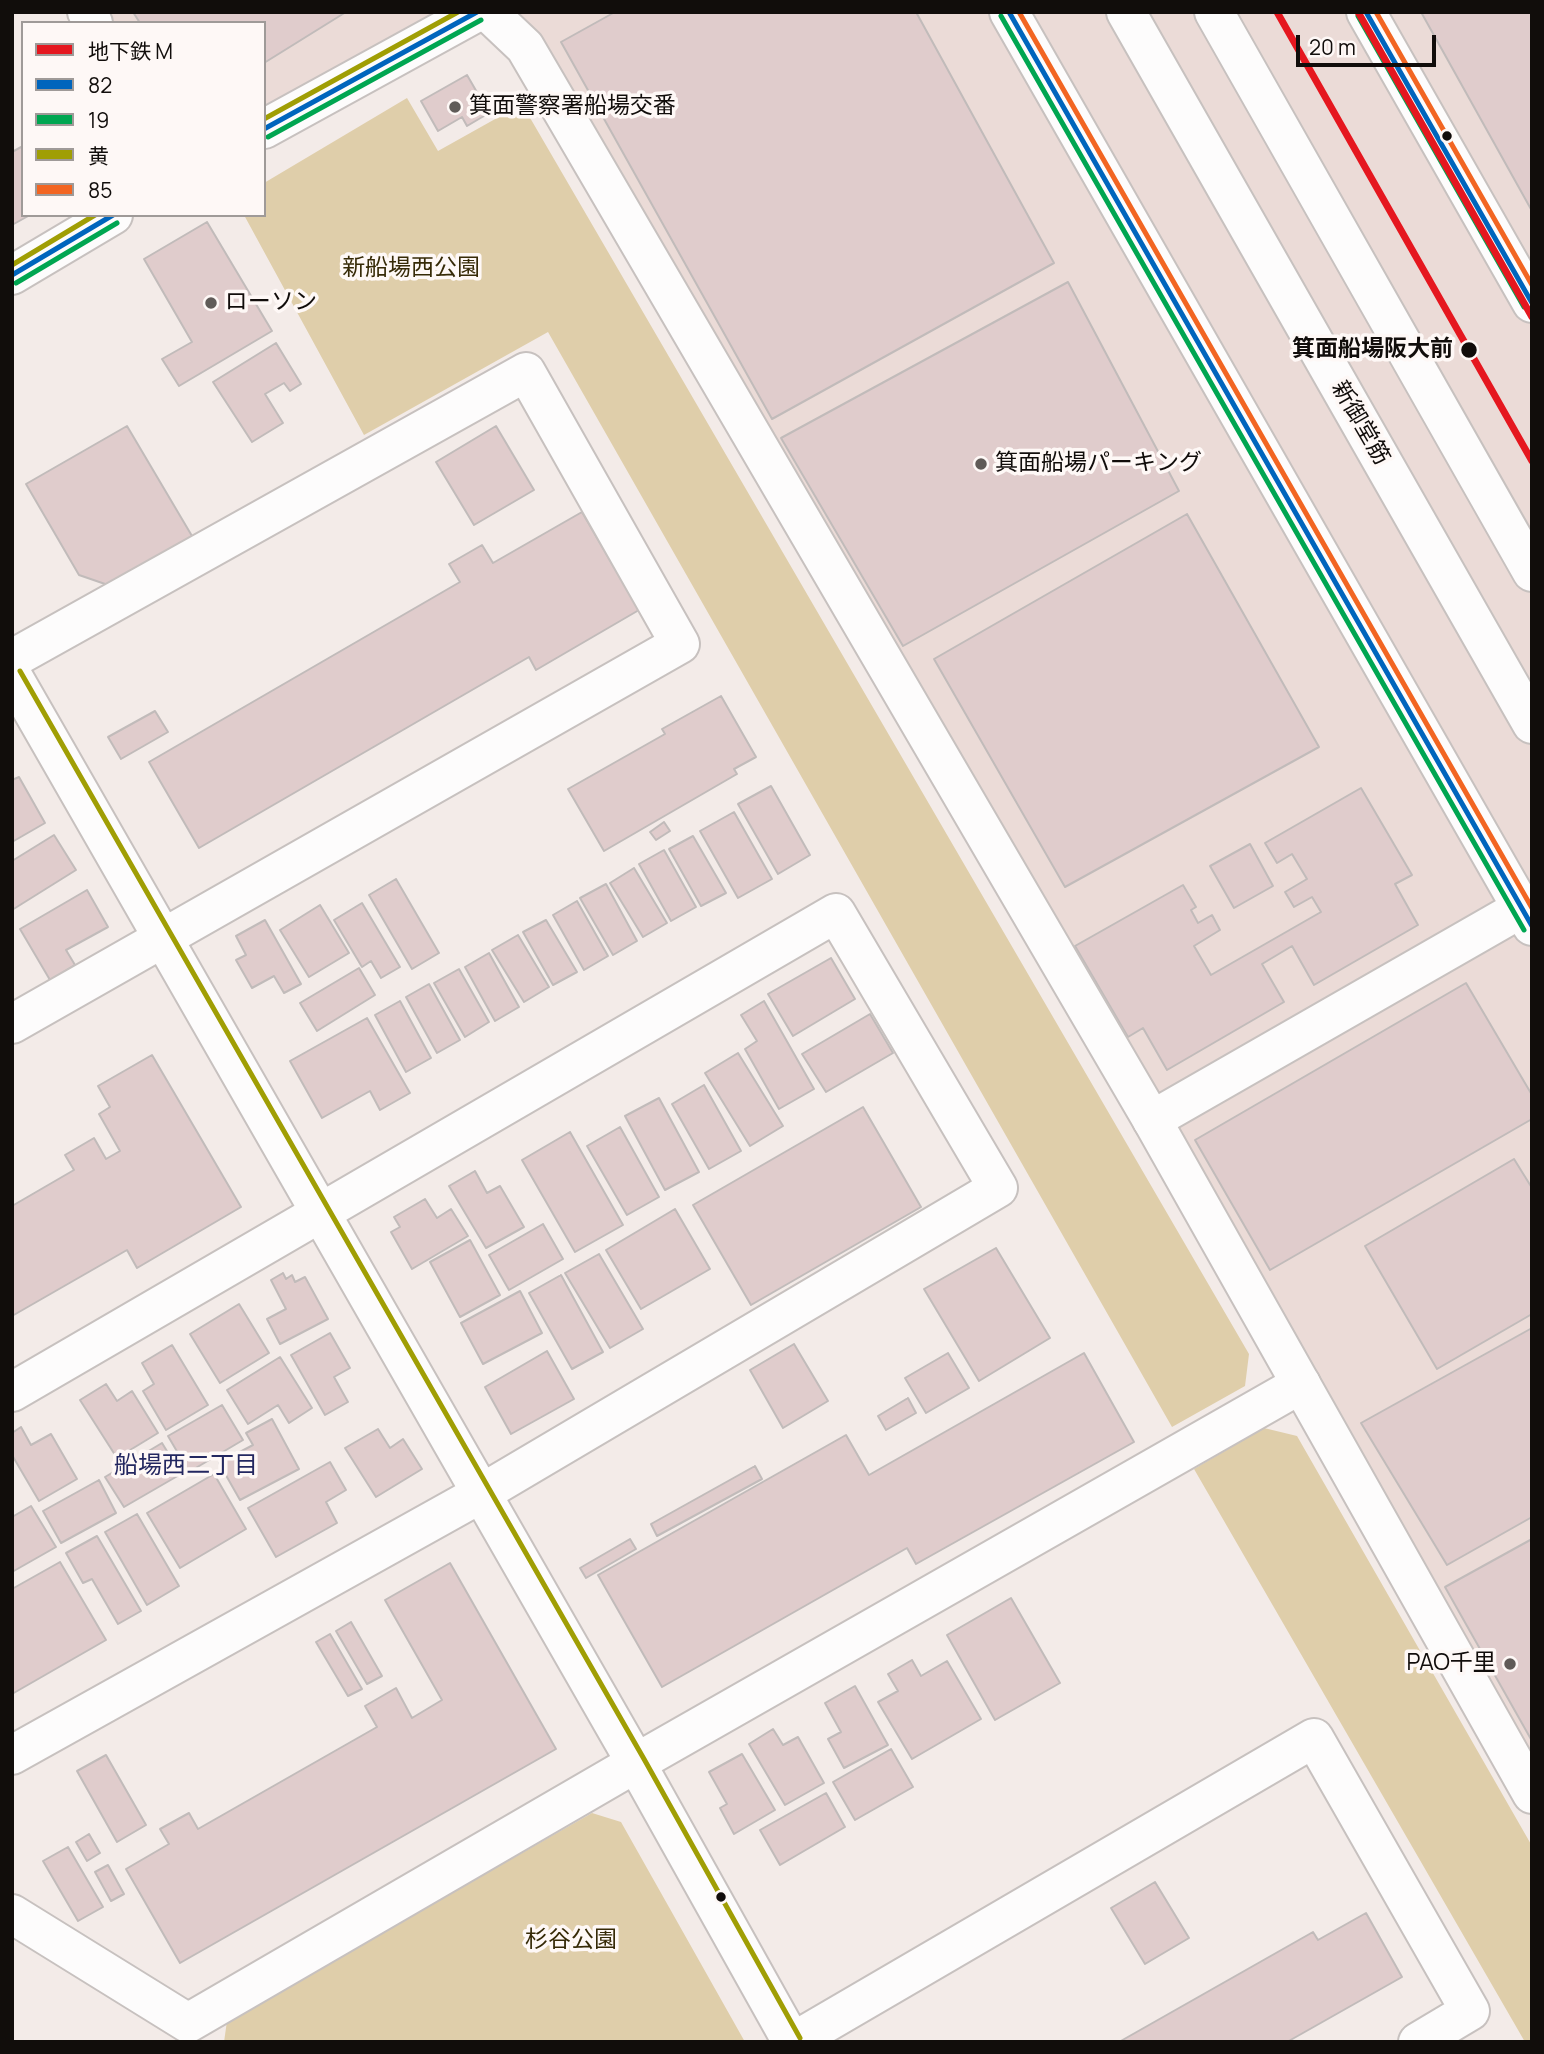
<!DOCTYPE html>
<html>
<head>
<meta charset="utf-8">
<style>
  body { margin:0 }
  #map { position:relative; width:1544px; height:2054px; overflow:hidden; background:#f3ebe8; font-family:Manrope,"Noto Sans JP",sans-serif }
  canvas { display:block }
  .frame { position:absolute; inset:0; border:14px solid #110d0b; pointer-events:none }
  .legend { position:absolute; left:21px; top:21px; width:245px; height:196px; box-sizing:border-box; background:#fef8f6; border:2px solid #9f9a98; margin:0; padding:9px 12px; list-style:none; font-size:21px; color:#110d0b }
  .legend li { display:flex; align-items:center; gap:14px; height:35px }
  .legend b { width:35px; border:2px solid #9f9a98 }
  .scale { position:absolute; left:1296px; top:35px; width:140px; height:32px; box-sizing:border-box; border:4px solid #110d0b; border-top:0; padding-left:9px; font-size:21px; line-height:24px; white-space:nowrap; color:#110d0b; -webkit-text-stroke:5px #fef8f6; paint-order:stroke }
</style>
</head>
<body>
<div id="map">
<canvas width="1544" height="2054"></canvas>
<div class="frame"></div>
<ul class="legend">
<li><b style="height:9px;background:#e5171f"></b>地下鉄 M</li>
<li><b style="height:9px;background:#0065bd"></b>82</li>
<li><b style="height:9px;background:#00a651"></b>19</li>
<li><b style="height:9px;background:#a09e04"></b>黄</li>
<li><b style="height:9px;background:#f26522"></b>85</li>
</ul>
<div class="scale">20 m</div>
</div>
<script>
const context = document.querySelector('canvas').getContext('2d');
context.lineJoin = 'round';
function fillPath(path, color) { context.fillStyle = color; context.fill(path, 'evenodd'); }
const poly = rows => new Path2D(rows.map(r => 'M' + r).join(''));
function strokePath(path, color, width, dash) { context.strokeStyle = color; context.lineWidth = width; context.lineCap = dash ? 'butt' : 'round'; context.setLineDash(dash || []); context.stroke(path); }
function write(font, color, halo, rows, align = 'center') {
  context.font = font + ' Manrope,"Noto Sans JP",sans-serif'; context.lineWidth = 7; context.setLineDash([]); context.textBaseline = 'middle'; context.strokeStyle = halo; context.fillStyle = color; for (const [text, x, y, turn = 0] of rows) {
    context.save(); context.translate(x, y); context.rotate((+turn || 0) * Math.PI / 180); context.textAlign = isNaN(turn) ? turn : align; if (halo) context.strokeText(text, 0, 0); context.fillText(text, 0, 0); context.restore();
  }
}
fillPath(poly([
  [87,12,477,12,264,129,264,23,93,23],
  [488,12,1532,12,1532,1794]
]), '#ebdbd7');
fillPath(poly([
  [407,98,438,151,522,104,1249,1354,1245,1386,1172,1427,548,332,364,435,244,215,264,215,264,183],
  [1264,1428,1297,1436,1532,1846,1532,2042,1525,2042,1194,1469],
  [592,1813,621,1822,745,2042,224,2042,227,2021]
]), '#dfceaa');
const building = poly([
  [133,12,346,12,264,63,264,23,140,23,133,12],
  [615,12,916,12,1054,263,772,419,561,42,615,12],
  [1421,12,1532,12,1532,211,1421,12],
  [467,75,489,113,467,126,462,117,438,131,421,101,467,75],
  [23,146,23,215,30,215,12,225,12,152,23,146],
  [207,222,272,331,179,386,162,359,192,342,144,259,207,222],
  [1068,282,1179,491,903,646,781,438,1068,282],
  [276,343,301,384,290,391,284,383,265,394,283,423,252,442,213,382,276,343],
  [127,426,192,536,108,585,79,575,26,484,127,426],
  [496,426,534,490,474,525,436,462,496,426],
  [582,512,639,610,536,670,529,657,199,848,149,762,460,582,449,564,482,545,493,563,582,512],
  [1187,514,1319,747,1065,887,934,659,1187,514],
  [721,696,756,757,734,769,737,774,604,851,568,789,665,734,662,729,721,696],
  [155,711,168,732,121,759,108,737,155,711],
  [19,777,45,823,12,842,12,780,19,777],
  [771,786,810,855,778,874,738,804,771,786],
  [1361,788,1412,875,1395,884,1418,925,1314,985,1292,946,1262,964,1284,1002,1167,1070,1143,1028,1128,1037,1075,946,1183,885,1196,907,1191,910,1198,923,1212,915,1220,930,1194,946,1211,975,1321,912,1312,897,1294,907,1285,892,1307,879,1292,854,1277,863,1265,843,1361,788],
  [734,812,772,879,738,898,700,831,734,812],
  [664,822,670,831,656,840,650,832,664,822],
  [54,835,76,870,12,910,12,861,54,835],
  [693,836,726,893,701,906,669,849,693,836],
  [1250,844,1273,886,1234,908,1210,866,1250,844],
  [664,850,696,907,671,921,639,864,664,850],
  [634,868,667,923,643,937,610,883,634,868],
  [396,879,439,953,412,969,369,895,396,879],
  [606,884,637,941,613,955,580,898,606,884],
  [87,890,108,927,66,950,75,965,50,980,20,929,87,890],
  [577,901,608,956,584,970,553,915,577,901],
  [362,903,400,967,381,978,371,961,362,967,334,920,362,903],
  [320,905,349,953,309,977,280,930,320,905],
  [265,920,301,984,284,993,274,976,252,988,236,960,246,955,236,936,265,920],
  [546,920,577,972,553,985,523,932,546,920],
  [518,935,549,987,524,1002,492,950,518,935],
  [489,953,519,1007,495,1021,465,967,489,953],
  [831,958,855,999,793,1036,768,994,831,958],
  [359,968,375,995,317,1031,300,1003,359,968],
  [459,969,489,1022,465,1037,434,983,459,969],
  [1466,983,1532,1095,1532,1119,1270,1270,1195,1140,1466,983],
  [429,984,460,1040,437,1053,406,997,429,984],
  [400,1001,431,1058,406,1072,375,1015,400,1001],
  [764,1001,814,1089,779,1109,745,1049,757,1041,741,1015,764,1001],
  [870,1014,893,1053,826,1092,802,1054,870,1014],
  [367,1018,410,1093,380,1110,370,1091,322,1118,290,1061,367,1018],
  [738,1053,783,1126,750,1146,705,1073,738,1053],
  [152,1055,241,1207,137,1268,127,1250,12,1316,12,1206,74,1170,65,1155,94,1138,106,1159,120,1151,99,1114,110,1107,98,1086,152,1055],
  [704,1085,741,1151,709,1169,672,1104,704,1085],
  [659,1098,699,1172,665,1190,625,1116,659,1098],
  [863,1107,921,1207,751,1305,693,1205,863,1107],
  [620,1127,659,1197,627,1215,587,1146,620,1127],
  [570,1132,623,1225,575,1252,522,1160,570,1132],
  [1514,1159,1532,1188,1532,1314,1437,1369,1365,1246,1514,1159],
  [475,1171,487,1193,500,1186,524,1227,486,1248,449,1186,475,1171],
  [425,1199,437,1218,451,1209,468,1236,412,1269,391,1232,400,1227,394,1217,425,1199],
  [675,1209,710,1269,641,1309,606,1250,675,1209],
  [543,1224,563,1259,509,1290,489,1255,543,1224],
  [470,1240,500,1295,460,1317,430,1262,470,1240],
  [996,1248,1050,1338,979,1381,924,1289,996,1248],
  [599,1254,643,1329,610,1348,565,1273,599,1254],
  [283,1273,286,1279,292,1275,295,1282,305,1277,328,1319,280,1344,267,1319,286,1309,271,1280,283,1273],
  [561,1275,603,1352,572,1369,529,1293,561,1275],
  [520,1291,542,1333,483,1364,461,1323,520,1291],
  [239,1304,269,1353,220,1383,190,1334,239,1304],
  [1532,1328,1532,1517,1447,1565,1361,1423,1532,1328],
  [330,1333,350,1368,334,1377,348,1402,325,1415,291,1355,330,1333],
  [794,1344,828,1401,783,1428,750,1370,794,1344],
  [172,1345,208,1405,166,1430,143,1391,154,1384,142,1363,172,1345],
  [547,1351,574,1399,511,1434,485,1387,547,1351],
  [948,1353,969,1388,926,1413,905,1378,948,1353],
  [1084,1353,1134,1442,916,1564,907,1548,662,1687,598,1575,846,1435,869,1475,1084,1353],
  [280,1357,312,1408,289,1423,278,1405,248,1424,227,1390,280,1357],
  [106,1384,117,1401,132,1391,158,1433,117,1458,80,1400,106,1384],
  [908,1398,916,1413,886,1430,878,1416,908,1398],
  [222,1405,243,1440,189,1472,168,1436,222,1405],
  [272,1419,299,1469,240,1500,219,1463,253,1445,246,1433,272,1419],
  [21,1427,31,1445,51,1434,77,1479,39,1501,12,1455,12,1433,21,1427],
  [378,1429,390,1448,403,1439,422,1469,376,1497,345,1448,378,1429],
  [162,1443,181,1474,124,1507,105,1477,162,1443],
  [330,1462,346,1490,326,1502,337,1523,276,1557,248,1508,330,1462],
  [755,1466,762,1479,657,1536,651,1524,755,1466],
  [214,1474,246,1529,180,1568,147,1513,214,1474],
  [99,1480,116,1513,61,1543,43,1511,99,1480],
  [31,1506,56,1547,12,1572,12,1517,31,1506],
  [137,1514,179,1586,147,1605,105,1532,137,1514],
  [97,1536,141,1611,118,1624,92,1579,83,1583,66,1553,97,1536],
  [630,1539,636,1549,586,1578,580,1568,630,1539],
  [1532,1539,1532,1741,1445,1587,1532,1539],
  [60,1562,106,1640,12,1694,12,1589,60,1562],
  [450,1563,556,1749,180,1963,126,1869,169,1844,160,1829,189,1813,198,1829,377,1727,365,1706,396,1688,412,1718,442,1700,385,1600,450,1563],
  [1011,1598,1060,1683,995,1720,947,1635,1011,1598],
  [351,1622,382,1676,367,1684,336,1631,351,1622],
  [330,1634,362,1689,348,1696,316,1642,330,1634],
  [912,1660,921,1676,947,1661,981,1719,912,1759,878,1702,898,1691,888,1674,912,1660],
  [855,1686,888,1745,844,1768,828,1739,841,1732,825,1703,855,1686],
  [773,1729,783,1745,798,1737,824,1783,785,1805,749,1744,773,1729],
  [891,1749,913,1787,855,1820,833,1782,891,1749],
  [742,1754,775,1810,734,1834,720,1808,727,1804,709,1772,742,1754],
  [106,1755,146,1825,117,1842,77,1771,106,1755],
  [826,1793,845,1827,780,1865,760,1830,826,1793],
  [89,1834,100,1853,87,1861,76,1842,89,1834],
  [68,1847,103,1907,78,1921,43,1861,68,1847],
  [108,1865,124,1894,111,1901,95,1872,108,1865],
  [1155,1882,1189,1938,1145,1964,1111,1908,1155,1882],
  [1366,1913,1402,1977,1287,2042,1119,2042,1313,1932,1318,1940,1366,1913]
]);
fillPath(building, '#e0cccc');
strokePath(building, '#c1bbba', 2);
const minor = poly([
  [87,12,93,23],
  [12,659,526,372,680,644,12,1024],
  [1152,1120,1522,908],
  [12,1392,836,913,998,1188,482,1493,12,1755],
  [12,1914,188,2023,636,1763,1301,1384],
  [793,2042,1314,1738,1470,2011,1418,2042]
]);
const tertiary = poly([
  [488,12,525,47,1152,1120,1532,1794],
  [264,129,477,12],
  [12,275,113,215],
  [12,675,636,1763,792,2042]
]);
const trunk = poly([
  [1009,12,1532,926],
  [1126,12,1532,724],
  [1214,12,1532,572],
  [1366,12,1532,303]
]);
strokePath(minor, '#c7c1bf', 42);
strokePath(tertiary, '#c7c1bf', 42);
strokePath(trunk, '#c7c1bf', 42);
strokePath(minor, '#fdfcfc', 38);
strokePath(tertiary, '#fdfcfc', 38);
strokePath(trunk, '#fdfcfc', 38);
strokePath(poly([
  [1009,12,1532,926],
  [1366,12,1532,303],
  [264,129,477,12],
  [12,275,113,215]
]), '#0065bd', 5);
strokePath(poly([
  [1001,16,1524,930],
  [1358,16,1524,307],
  [268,137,481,20],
  [16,283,117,223]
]), '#00a651', 5);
strokePath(poly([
  [264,119,458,12],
  [12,265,95,215],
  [20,671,644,1759,800,2038]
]), '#a09e04', 5);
strokePath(poly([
  [1019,12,1532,908],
  [1376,12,1532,285]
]), '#f26522', 5);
strokePath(poly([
  [1277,12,1532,461],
  [1358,12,1532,317]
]), '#e5171f', 7);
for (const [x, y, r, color] of [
  [455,107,7,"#605b58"],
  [1447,136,6,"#110d0b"],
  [211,303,7,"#605b58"],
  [1469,350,9,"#110d0b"],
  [981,464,7,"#605b58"],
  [1510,1664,7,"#605b58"],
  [721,1897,6,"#110d0b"]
]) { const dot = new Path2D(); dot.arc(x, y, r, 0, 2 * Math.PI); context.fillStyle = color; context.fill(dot); strokePath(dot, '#fef8f6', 2.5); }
write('23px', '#110d0b', '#fef8f6', [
  ["箕面警察署船場交番",469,107],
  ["ローソン",225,303],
  ["箕面船場パーキング",995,464],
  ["PAO千里",1496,1664,"right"]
], 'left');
write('23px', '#362a07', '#fef8f6', [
  ["新船場西公園",411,269],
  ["杉谷公園",571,1941]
]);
write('bold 23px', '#110d0b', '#fef8f6', [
  ["箕面船場阪大前",1453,350]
], 'right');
write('23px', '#110d0b', '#fef8f6', [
  ["新御堂筋",1360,423,60]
]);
write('24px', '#232760', '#fef8f6', [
  ["船場西二丁目",186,1466]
]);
</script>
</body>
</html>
